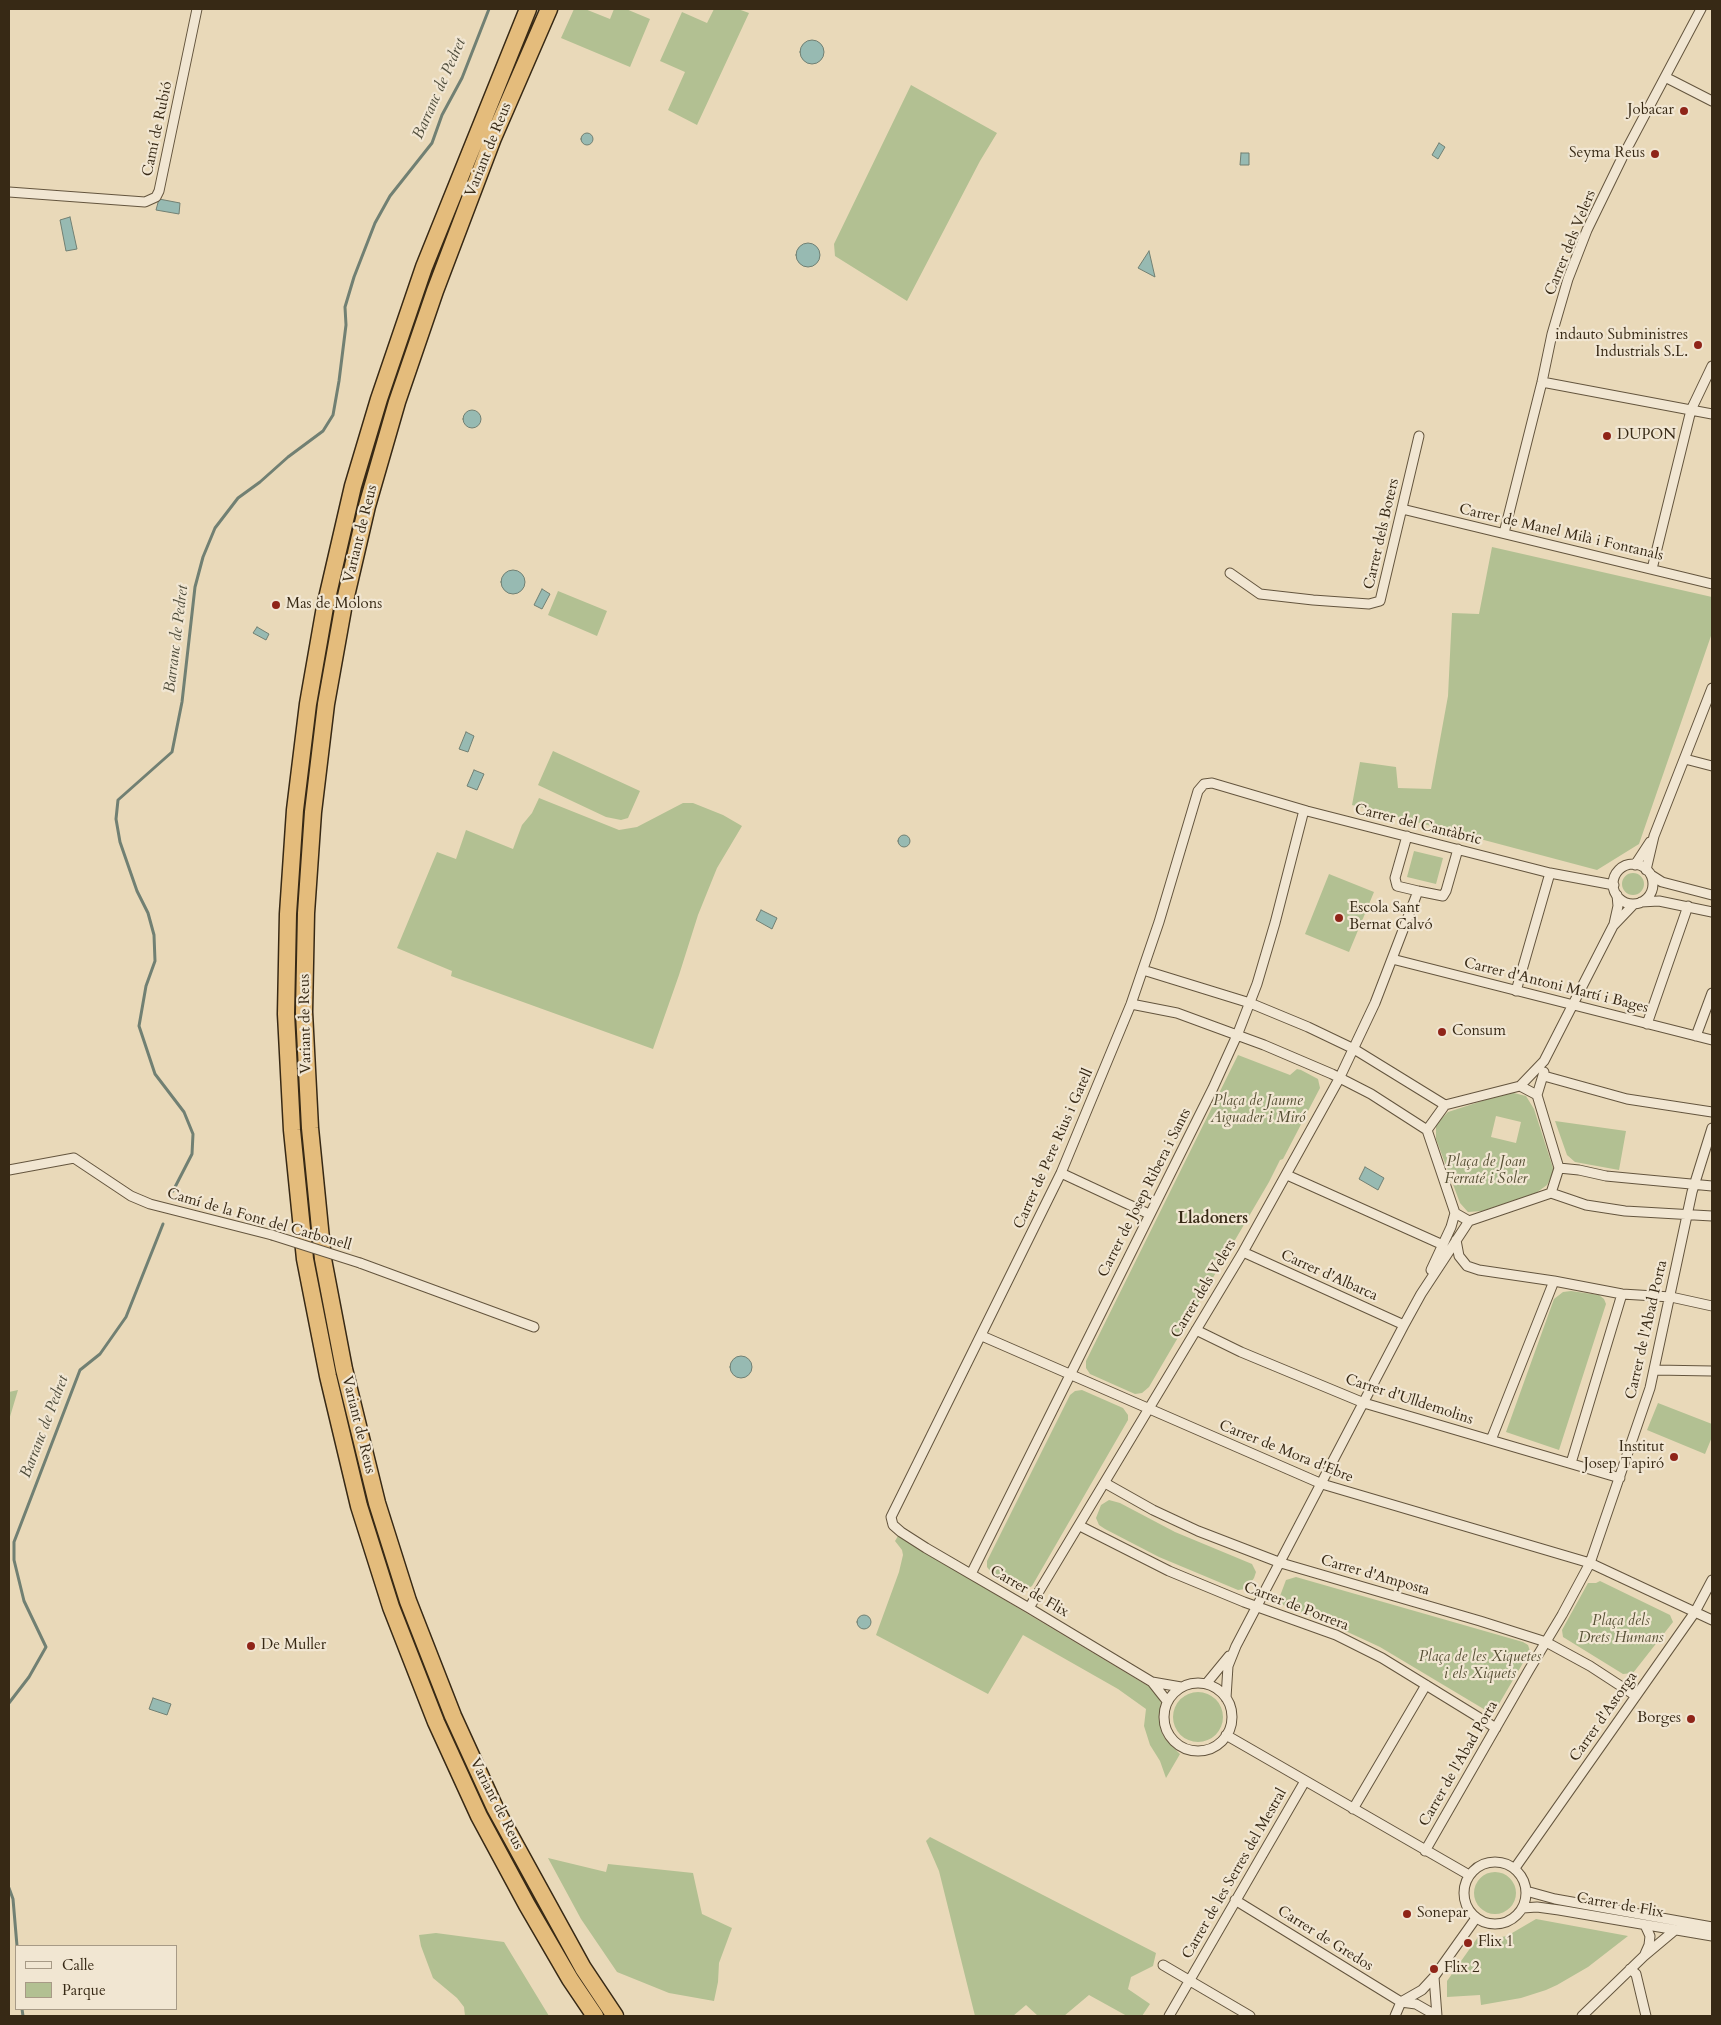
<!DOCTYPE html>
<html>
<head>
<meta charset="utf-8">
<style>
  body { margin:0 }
  #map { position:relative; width:1721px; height:2025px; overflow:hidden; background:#e9d9b9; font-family:Cardo,serif }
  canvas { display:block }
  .frame { position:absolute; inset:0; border:10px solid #372915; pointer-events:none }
  .legend { position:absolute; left:15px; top:1945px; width:162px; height:65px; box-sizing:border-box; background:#f1e6d2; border:1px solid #a79a86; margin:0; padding:6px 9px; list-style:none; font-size:15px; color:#372915 }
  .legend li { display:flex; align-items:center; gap:10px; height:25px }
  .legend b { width:25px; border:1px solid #a79a86 }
</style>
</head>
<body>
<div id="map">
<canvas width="1721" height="2025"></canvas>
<div class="frame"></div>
<ul class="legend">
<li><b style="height:6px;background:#f1e6d2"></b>Calle</li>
<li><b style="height:14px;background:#b2c092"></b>Parque</li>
</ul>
</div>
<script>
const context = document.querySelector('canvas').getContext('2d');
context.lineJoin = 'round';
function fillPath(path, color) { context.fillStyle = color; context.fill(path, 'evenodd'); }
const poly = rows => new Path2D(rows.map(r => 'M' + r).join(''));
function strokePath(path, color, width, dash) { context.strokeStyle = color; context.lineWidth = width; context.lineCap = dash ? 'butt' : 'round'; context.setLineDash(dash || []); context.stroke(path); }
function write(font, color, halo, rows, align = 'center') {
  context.font = font + ' Cardo,serif'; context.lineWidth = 4.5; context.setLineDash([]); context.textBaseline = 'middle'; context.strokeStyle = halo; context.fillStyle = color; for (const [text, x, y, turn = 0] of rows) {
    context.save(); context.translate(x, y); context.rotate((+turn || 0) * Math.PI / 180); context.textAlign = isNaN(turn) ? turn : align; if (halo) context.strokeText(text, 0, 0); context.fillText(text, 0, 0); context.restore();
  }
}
fillPath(poly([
  [574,9,585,9,610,19,614,9,626,9,650,19,630,67,561,38],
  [714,9,738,9,749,13,697,125,668,110,685,72,660,61,682,12,707,23],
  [911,85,997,133,980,161,907,301,835,256,834,244],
  [1492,547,1712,597,1712,633,1639,844,1597,870,1352,805,1360,762,1396,767,1398,788,1431,789,1448,696,1452,613,1479,614],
  [558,591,607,611,597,636,548,615],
  [553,751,640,791,628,818,621,820,606,817,538,785],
  [539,798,619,830,637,827,683,803,693,803,723,815,742,826,717,868,698,915,679,975,653,1049,451,976,452,971,397,948,437,852,456,859,466,830,513,849,522,825,532,813],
  [1414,851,1443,858,1436,884,1407,877],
  '1622 884a11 11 0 1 1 22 0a11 11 0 1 1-22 0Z',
  [1329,874,1374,892,1349,952,1305,934],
  [1238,1055,1290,1075,1297,1069,1301,1070,1318,1079,1320,1088,1283,1159,1280,1160,1269,1182,1149,1387,1142,1393,1135,1394,1090,1374,1086,1368,1086,1361],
  [1510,1092,1526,1096,1534,1109,1554,1171,1547,1185,1536,1193,1482,1211,1468,1212,1460,1203,1436,1139,1436,1124,1448,1112],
  [1496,1116,1521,1122,1516,1143,1491,1137],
  [1555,1121,1626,1131,1619,1170,1575,1162,1567,1155],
  [1571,1291,1599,1295,1604,1299,1606,1304,1559,1450,1506,1432,1554,1299,1563,1292],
  [18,1390,9,1420,9,1392],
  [1082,1390,1123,1408,1128,1415,1128,1420,1032,1586,1027,1589,1020,1590,991,1572,987,1567,987,1561,1070,1395,1075,1391],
  [1658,1403,1712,1424,1712,1437,1705,1454,1647,1430],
  [1109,1500,1120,1503,1175,1532,1252,1564,1256,1572,1254,1578,1246,1589,1238,1590,1159,1557,1105,1529,1099,1525,1096,1518,1101,1505],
  [898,1536,1158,1692,1161,1700,1159,1719,1161,1731,1165,1739,1180,1754,1166,1778,1160,1761,1150,1745,1144,1726,1146,1709,1118,1689,1023,1635,988,1694,876,1635,899,1572,903,1555,902,1550,895,1541],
  [1296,1577,1523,1642,1528,1645,1530,1651,1496,1709,1487,1711,1380,1647,1339,1628,1283,1605,1280,1596,1286,1580],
  [1600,1581,1670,1615,1673,1622,1633,1673,1623,1674,1563,1637,1562,1630,1588,1583,1596,1583],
  '1173 1717a25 25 0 1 1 50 0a25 25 0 1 1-50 0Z',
  [930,1837,1156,1953,1153,1966,1131,1977,1128,1989,1150,2004,1142,2016,1127,2016,1089,1995,1064,2016,1038,2016,1026,2005,1013,2016,975,2016,939,1871,926,1841],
  [548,1858,606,1872,608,1864,693,1873,702,1914,732,1928,719,1963,718,1982,714,2001,669,1993,617,1972,581,1919],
  '1474 1893a21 21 0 1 1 42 0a21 21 0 1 1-42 0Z',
  [1536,1919,1628,1936,1588,1967,1557,1985,1546,1990,1521,1998,1481,2005,1480,1995,1447,1997,1447,1981,1478,1937,1486,1935,1496,1938,1507,1936],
  [436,1933,504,1942,549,2016,465,2016,464,2007,457,1998,433,1978,421,1946,419,1935]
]), '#b2c092');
const water = poly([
  '800 52a12 12 0 1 1 24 0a12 12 0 1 1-24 0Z',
  '581 139a6 6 0 1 1 12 0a6 6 0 1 1-12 0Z',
  [1439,143,1445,147,1438,159,1432,155,1439,143],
  [1241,153,1249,153,1249,165,1240,165,1241,153],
  [159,199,180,203,179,214,156,210,159,199],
  [70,217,77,249,66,251,60,220,70,217],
  '796 255a12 12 0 1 1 24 0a12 12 0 1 1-24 0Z',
  [1149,251,1155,277,1138,268,1149,251],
  '463 419a9 9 0 1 1 18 0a9 9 0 1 1-18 0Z',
  '501 582a12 12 0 1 1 24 0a12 12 0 1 1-24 0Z',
  [542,589,550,594,542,609,534,605,542,589],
  [257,627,269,634,266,640,253,633,257,627],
  [466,732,474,736,468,752,459,749,466,732],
  [474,770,484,774,477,790,467,786,474,770],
  '898 841a6 6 0 1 1 12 0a6 6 0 1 1-12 0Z',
  [761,910,777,918,772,929,756,920,761,910],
  [1365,1167,1384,1178,1378,1190,1359,1179,1365,1167],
  '730 1367a11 11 0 1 1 22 0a11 11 0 1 1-22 0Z',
  '857 1622a7 7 0 1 1 14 0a7 7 0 1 1-14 0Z',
  [153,1698,171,1704,167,1715,149,1709,153,1698]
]);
fillPath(water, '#97bab2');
strokePath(water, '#718073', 1);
strokePath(poly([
  [173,1191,192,1154,193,1134,184,1112,155,1074,139,1026,146,986,155,961,154,935,148,913,137,891,120,842,116,819,118,800,172,752,182,702,195,587,203,557,215,528,238,498,260,482,288,457,323,431,333,415,339,381,346,325,345,307,354,277,375,223,390,196,432,143,442,115,462,78,489,9],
  [9,1703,29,1677,46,1647,24,1601,14,1560,14,1542,80,1370,100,1354,126,1317,163,1224],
  [9,1888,13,1899,17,1946],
  [22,2009,23,2016]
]), '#718073', 3);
const street = poly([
  [1665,77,1712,101],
  [9,192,145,202,156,197,159,191,197,9],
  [1542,382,1712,414],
  [1402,509,1712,584],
  [1504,533,1542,382,1552,334,1568,279,1587,230,1622,158,1701,9],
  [1652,569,1691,410,1712,366],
  [1230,573,1260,594,1313,600,1369,604,1380,601,1419,436],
  [1685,759,1712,766],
  [1407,836,1395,878,1397,886,1418,891,1443,896,1446,891,1458,849],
  '1613 884a20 20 0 1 1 40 0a20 20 0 1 1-40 0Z',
  [1635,865,1650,842],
  [1646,870,1654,836,1712,688],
  [1651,875,1662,882,1712,895],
  [1641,902,1659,901,1712,912],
  [1614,924,1618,906,1617,895],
  [1392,959,1712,1040],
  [1143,970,1250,1003,1308,1027,1354,1049,1445,1105],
  [1516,991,1550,873],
  [1131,1004,1177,1013,1264,1045,1332,1074,1371,1094,1427,1130],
  [1647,1024,1688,906],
  [1696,1036,1712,993],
  [1544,1076,1627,1099,1712,1112],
  [1520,1086,1537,1095,1559,1168,1551,1193,1469,1221,1455,1213,1427,1130,1445,1105,1520,1086],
  [1520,1086,1544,1061,1613,926,1634,904],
  [1537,1095,1544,1072],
  [1559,1168,1579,1170,1606,1176,1712,1186],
  [9,1170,74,1158,131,1196,150,1204,272,1235],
  [1061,1173,1149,1214],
  [1287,1175,1443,1245],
  [1551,1193,1586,1205,1625,1211,1712,1216],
  [1456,1240,1459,1256,1467,1266,1479,1270,1554,1281,1622,1294,1671,1297,1712,1306],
  [1243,1252,1404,1325],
  [360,1263,534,1327],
  [1431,1270,1451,1227,1455,1213],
  [1196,1330,1241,1352,1364,1403,1620,1478],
  [982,1336,1322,1484,1590,1563,1712,1620],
  [1655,1370,1712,1371],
  [1491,1440,1554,1281],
  [1571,1463,1622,1294],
  [1105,1483,1153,1510,1198,1531,1281,1563,1480,1621,1546,1642,1590,1666,1636,1696],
  [1080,1526,1169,1571,1244,1602,1336,1635,1382,1658,1496,1728],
  [971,1574,1213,1088,1238,1033,1257,984,1275,923,1304,810],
  [1029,1608,1243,1252,1339,1079,1375,1003,1418,891],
  [1152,1682,1167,1701],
  '1164 1717a34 34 0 1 1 68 0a34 34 0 1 1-68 0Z',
  [1206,1684,1229,1656],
  [1181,1687,1152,1682,1029,1608,926,1548,901,1532,893,1525,891,1517,1061,1173,1131,1004,1159,922,1198,791,1204,784,1212,783,1307,811,1550,873,1614,885],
  [1226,1698,1228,1666,1236,1646,1404,1325,1421,1294,1469,1221],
  [1226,1735,1469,1875],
  [1353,1809,1426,1685],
  [1425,1851,1529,1670,1562,1615,1590,1563,1650,1388,1692,1192,1712,1128],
  '1464 1893a31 31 0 1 1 62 0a31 31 0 1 1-62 0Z',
  [1515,1868,1695,1612,1712,1580],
  [1526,1891,1555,1899,1712,1927],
  [1235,1900,1401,2002,1416,2004,1437,2016],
  [1523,1908,1537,1907,1559,1910,1712,1936],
  [1645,1925,1650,1936,1649,1945,1645,1954],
  [1163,1965,1250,2016],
  [1630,1969,1636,1974,1646,2016],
  [1434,1977,1437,2016],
  [1401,2002,1422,1990,1434,1977,1476,1918],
  [1169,2016,1305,1781],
  [1395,2016,1401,2002],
  [1582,2016,1644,1956,1675,1930]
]);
const highway = poly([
  [528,9,424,267,379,399,353,486,325,607,308,704,295,810,288,914,286,1014,292,1130,305,1259,328,1376,359,1506,391,1607,436,1722,479,1816,527,1905,570,1979,595,2016],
  [549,9,493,138,435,291,397,402,367,506,343,609,326,704,313,812,306,913,304,1012,310,1128,323,1259,344,1369,377,1503,408,1601,453,1716,495,1808,583,1968,615,2016]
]);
strokePath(street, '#64553e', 11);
strokePath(highway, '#372915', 19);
strokePath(street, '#f1e6d2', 9);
strokePath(highway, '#e4bc7c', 16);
const streetBridge = poly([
  [272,1235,360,1263]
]);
strokePath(streetBridge, '#64553e', 11, []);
strokePath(streetBridge, '#f1e6d2', 9);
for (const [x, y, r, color] of [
  [1684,111,5,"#8f2418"],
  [1655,154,5,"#8f2418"],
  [1698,345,5,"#8f2418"],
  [1607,436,5,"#8f2418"],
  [276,605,5,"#8f2418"],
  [1339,918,5,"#8f2418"],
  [1442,1032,5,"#8f2418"],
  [1674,1457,5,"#8f2418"],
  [251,1646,5,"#8f2418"],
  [1691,1719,5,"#8f2418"],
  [1407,1914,5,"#8f2418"],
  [1468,1943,5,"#8f2418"],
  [1434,1969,5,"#8f2418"]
]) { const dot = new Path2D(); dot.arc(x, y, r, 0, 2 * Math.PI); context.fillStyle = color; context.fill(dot); strokePath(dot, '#f1e6d2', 2); }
write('15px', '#372915', '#f1e6d2', [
  ["Jobacar",1674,111,"right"],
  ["Seyma Reus",1645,154,"right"],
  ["indauto Subministres",1688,336,"right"],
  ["Industrials S.L.",1688,353,"right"],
  ["DUPON",1617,436],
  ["Mas de Molons",286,605],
  ["Escola Sant",1349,909],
  ["Bernat Calvó",1349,926],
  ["Consum",1452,1032],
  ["Institut",1664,1448,"right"],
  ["Josep Tapiró",1664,1465,"right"],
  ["De Muller",261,1646],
  ["Borges",1681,1719,"right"],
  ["Sonepar",1417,1914],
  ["Flix 1",1478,1943],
  ["Flix 2",1444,1969]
], 'left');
write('15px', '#372915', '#f1e6d2', [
  ["Camí de Rubió",158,129,-78],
  ["Variant de Reus",489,150,-68],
  ["Carrer dels Velers",1571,243,-68],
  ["Carrer de Manel Milà i Fontanals",1561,533,13],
  ["Variant de Reus",361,534,-76],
  ["Carrer dels Boters",1382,534,-77],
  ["Carrer del Cantàbric",1418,825,14],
  ["Carrer d'Antoni Martí i Bages",1556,986,14],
  ["Variant de Reus",306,1024,-91],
  ["Carrer de Pere Rius i Gatell",1054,1149,-66],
  ["Carrer de Josep Ribera i Sants",1145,1193,-63],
  ["Camí de la Font del Carbonell",259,1220,16],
  ["Carrer d'Albarca",1329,1276,24],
  ["Carrer dels Velers",1204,1289,-59],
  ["Carrer de l'Abad Porta",1647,1330,-77],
  ["Carrer d'Ulldemolins",1409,1400,18],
  ["Variant de Reus",358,1425,76],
  ["Carrer de Mora d'Ebre",1286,1452,22],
  ["Carrer d'Amposta",1375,1576,16],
  ["Carrer de Flix",1029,1592,30],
  ["Carrer de Porrera",1296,1607,21],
  ["Carrer d'Astorga",1604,1717,-55],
  ["Carrer de l'Abad Porta",1459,1764,-60],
  ["Variant de Reus",496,1804,63],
  ["Carrer de les Serres del Mestral",1235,1874,-60],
  ["Carrer de Flix",1620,1906,10],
  ["Carrer de Gredos",1325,1939,32]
]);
write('italic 15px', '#564f34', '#f1e6d2', [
  ["Plaça de Jaume",1258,1102],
  ["Aiguader i Miró",1258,1119],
  ["Plaça de Joan",1486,1163],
  ["Ferraté i Soler",1486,1180],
  ["Plaça dels",1621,1622],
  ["Drets Humans",1621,1639],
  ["Plaça de les Xiquetes",1480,1658],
  ["i els Xiquets",1480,1675]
]);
write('italic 16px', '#4f4d3c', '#f1e6d2', [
  ["Barranc de Pedret",440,89,-66],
  ["Barranc de Pedret",177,639,-83],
  ["Barranc de Pedret",45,1427,-69]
]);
write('bold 16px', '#372915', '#f1e6d2', [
  ["Lladoners",1213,1219]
]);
</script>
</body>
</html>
